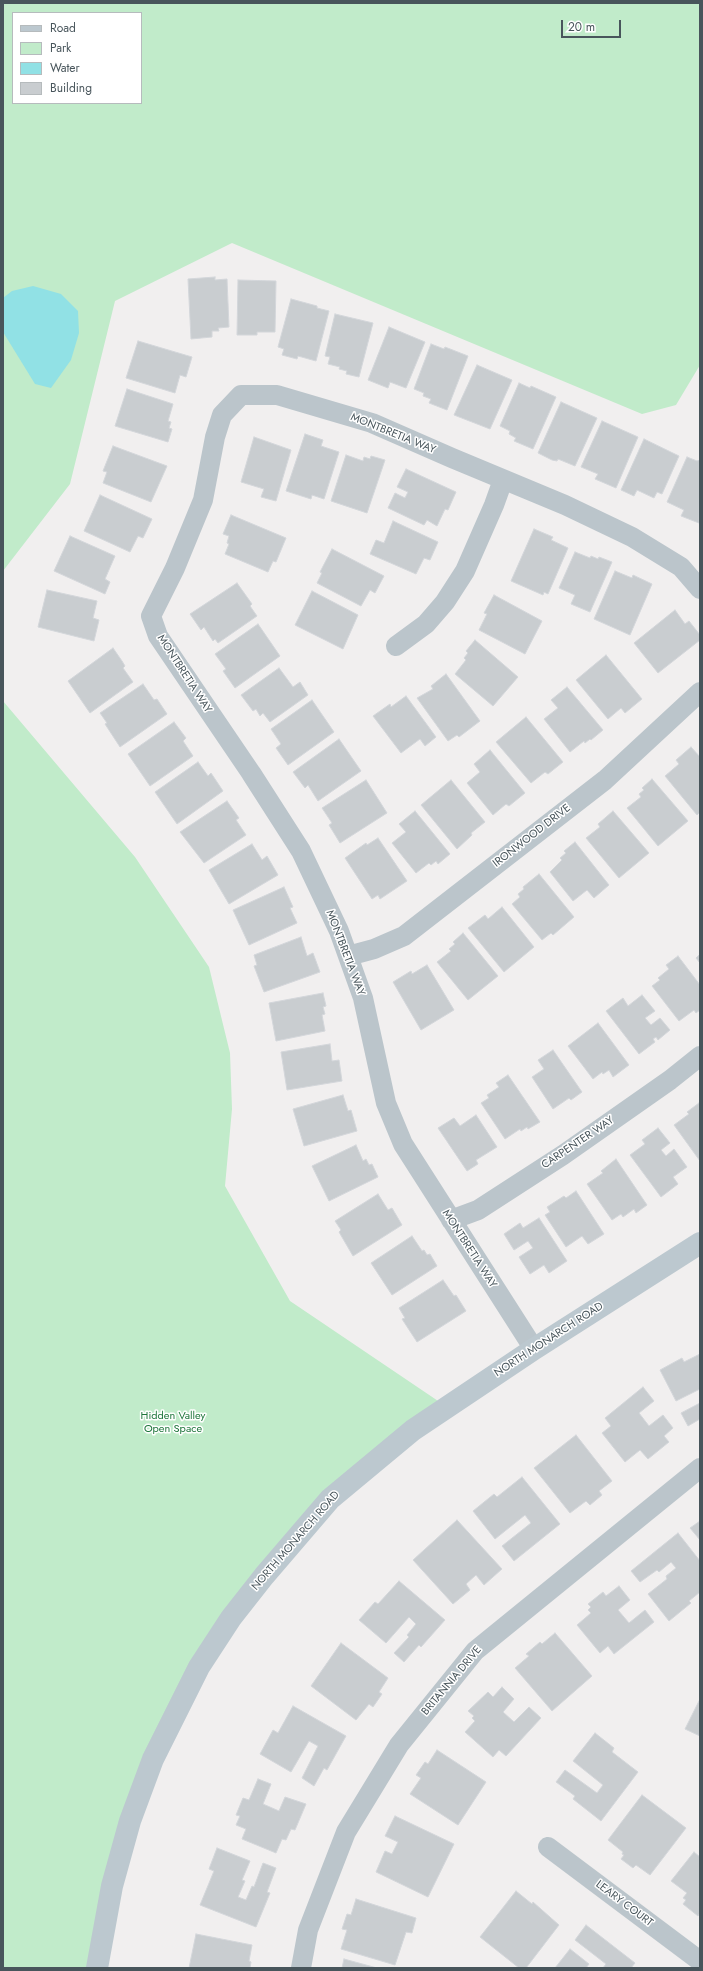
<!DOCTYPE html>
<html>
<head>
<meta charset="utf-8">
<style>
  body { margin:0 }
  #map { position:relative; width:703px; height:1971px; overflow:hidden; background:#f1efef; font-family:Jost,sans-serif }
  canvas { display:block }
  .frame { position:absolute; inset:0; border:4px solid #48555b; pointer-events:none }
  .legend { position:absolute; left:12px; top:12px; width:130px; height:92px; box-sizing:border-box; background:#fff; border:1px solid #b6bbbd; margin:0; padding:5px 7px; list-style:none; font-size:12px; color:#48555b }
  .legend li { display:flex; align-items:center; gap:8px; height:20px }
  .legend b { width:20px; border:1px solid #b6bbbd }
  .scale { position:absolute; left:561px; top:20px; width:60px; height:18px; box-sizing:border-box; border:2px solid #48555b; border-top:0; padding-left:5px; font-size:12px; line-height:14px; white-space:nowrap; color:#48555b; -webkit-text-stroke:3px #fff; paint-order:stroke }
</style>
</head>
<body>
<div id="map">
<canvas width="703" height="1971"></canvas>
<div class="frame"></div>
<ul class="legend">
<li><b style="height:5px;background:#bcc8cf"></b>Road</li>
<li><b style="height:11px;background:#c1ebca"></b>Park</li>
<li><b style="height:11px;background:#91e1e5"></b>Water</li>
<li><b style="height:11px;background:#c9cdd0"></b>Building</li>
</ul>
<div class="scale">20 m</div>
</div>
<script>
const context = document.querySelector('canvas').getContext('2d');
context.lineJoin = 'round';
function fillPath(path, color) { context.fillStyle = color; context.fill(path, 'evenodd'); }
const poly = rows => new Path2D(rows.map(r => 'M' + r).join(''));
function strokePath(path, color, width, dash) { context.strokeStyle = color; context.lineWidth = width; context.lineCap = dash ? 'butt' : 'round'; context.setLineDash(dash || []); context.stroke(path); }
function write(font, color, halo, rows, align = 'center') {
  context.font = font + ' Jost,sans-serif'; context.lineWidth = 3; context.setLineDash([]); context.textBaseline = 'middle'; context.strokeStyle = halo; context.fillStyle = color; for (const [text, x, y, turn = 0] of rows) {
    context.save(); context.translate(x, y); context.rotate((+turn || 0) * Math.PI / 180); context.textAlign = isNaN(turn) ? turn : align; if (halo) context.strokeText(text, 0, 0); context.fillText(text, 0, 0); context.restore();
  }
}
fillPath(poly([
  [3,3,700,3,700,365,676,405,642,414,232,243,115,301,70,484,3,571],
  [13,13,141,13,141,103,13,103],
  [3,701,135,857,209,967,230,1053,232,1109,225,1186,290,1301,447,1407,413,1430,264,1576,153,1759,97,1968,3,1968]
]), '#c1ebca');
fillPath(poly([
  [33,286,61,294,78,311,79,333,71,360,51,388,35,384,3,332,3,298,12,291]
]), '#91e1e5');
const building = poly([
  [215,277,215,280,227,279,229,327,218,328,219,331,212,331,212,337,191,339,188,279,215,277],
  [238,280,276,281,275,332,257,332,257,335,237,335,238,280],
  [291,299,317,306,317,308,329,311,316,361,298,356,297,359,282,355,284,349,278,347,291,299],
  [335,314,373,323,359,377,346,374,347,371,339,369,340,367,328,364,330,357,325,356,335,314],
  [389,327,425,342,406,388,390,382,388,388,368,380,389,327],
  [138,341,192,357,186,377,180,375,175,393,126,378,138,341],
  [431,344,444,349,445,347,468,356,447,410,429,403,431,399,423,396,424,393,414,389,431,344],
  [477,365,512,380,490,429,454,415,477,365],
  [519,383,530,388,531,386,556,397,533,449,514,441,516,438,509,434,510,431,500,426,519,383],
  [127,389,173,404,168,421,171,422,169,428,172,429,168,442,115,426,127,389],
  [561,402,597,418,575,466,558,459,557,461,552,460,538,453,561,402],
  [602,421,638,437,616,488,595,479,598,474,581,467,602,421],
  [305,434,323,440,321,446,339,452,324,499,312,495,311,499,286,491,305,434],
  [254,437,291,450,276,501,261,497,264,489,241,482,254,437],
  [644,439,679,456,662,494,657,492,654,498,637,490,634,496,621,490,644,439],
  [113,446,167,466,151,502,103,483,107,472,103,471,113,446],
  [346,455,363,461,364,457,370,459,371,456,385,460,367,513,331,501,346,455],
  [687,457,697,461,700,460,699,523,681,516,684,510,667,502,687,457],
  [406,469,456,492,448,510,445,509,437,526,427,520,424,525,388,508,395,493,405,498,408,492,397,487,406,469],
  [100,495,152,519,143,538,138,536,130,552,84,531,100,495],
  [231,515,286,538,276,562,273,561,268,572,225,554,229,544,227,543,229,536,223,534,231,515],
  [393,521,438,542,430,560,424,558,416,574,370,554,376,540,384,543,393,521],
  [534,529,553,537,551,540,568,548,548,594,544,592,543,595,511,581,534,529],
  [70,536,115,556,105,579,110,582,105,594,54,571,70,536],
  [332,549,384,576,375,593,370,590,361,606,317,583,322,573,320,572,332,549],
  [575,552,590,558,591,556,598,559,599,557,612,562,590,612,571,604,575,595,559,588,575,552],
  [615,571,632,578,633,575,652,584,630,635,594,619,615,571],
  [237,583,252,604,250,606,257,616,218,643,215,639,213,641,204,627,201,630,190,614,237,583],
  [47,590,97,601,93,618,99,620,94,641,38,627,47,590],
  [312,591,358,615,343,649,295,625,312,591],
  [494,595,542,621,525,654,479,630,487,614,484,613,494,595],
  [675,610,685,624,689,621,700,635,700,640,658,673,634,643,675,610],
  [258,624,280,656,235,688,223,671,226,669,215,654,258,624],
  [475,640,518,677,493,706,455,674,466,660,464,658,468,653,466,651,475,640],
  [113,648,122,661,125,666,123,668,133,682,90,713,68,681,113,648],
  [606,655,642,699,625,713,621,708,608,719,576,680,606,655],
  [279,668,293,687,300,682,308,695,270,722,263,713,260,716,256,709,253,711,241,695,279,668],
  [446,674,480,721,459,737,457,735,448,741,417,698,433,689,431,686,446,674],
  [143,684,154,700,157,699,167,714,120,747,105,724,107,723,100,713,143,684],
  [567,687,603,730,591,740,590,739,585,743,584,741,570,752,544,719,558,708,551,700,567,687],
  [406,696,436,737,425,746,420,739,401,753,373,716,390,704,391,707,406,696],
  [312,700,334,732,288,765,276,748,281,744,271,729,312,700],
  [526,717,563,762,548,774,545,772,531,783,496,742,526,717],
  [174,722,186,738,183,741,193,756,150,786,128,754,174,722],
  [339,739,361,771,318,801,308,785,305,788,293,772,339,739],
  [691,747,700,757,700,812,697,815,665,776,679,764,676,760,691,747],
  [490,750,525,793,509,806,506,804,493,815,467,783,480,772,474,764,490,750],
  [198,762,208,776,211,773,223,791,177,824,155,792,198,762],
  [652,779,688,821,658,846,627,808,641,797,639,794,644,790,642,788,652,779],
  [366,780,387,813,340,843,329,825,332,823,322,808,366,780],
  [451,780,485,822,471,833,472,835,457,849,421,805,451,780],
  [227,801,239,818,236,820,246,835,204,863,180,832,227,801],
  [415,811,450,854,438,864,436,861,431,865,429,863,416,873,392,843,406,832,399,824,415,811],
  [613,811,649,853,619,878,586,838,600,827,598,824,613,811],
  [378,838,407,881,380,899,378,895,372,899,345,858,366,843,367,845,378,838],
  [575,842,609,885,594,898,587,890,573,901,550,872,562,860,560,858,566,853,564,851,575,842],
  [252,844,262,860,267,856,278,875,229,904,209,870,252,844],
  [539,874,574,917,553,935,551,933,542,940,512,904,520,897,518,894,524,889,523,887,539,874],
  [284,887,293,907,290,908,297,923,249,945,233,910,284,887],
  [502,907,534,947,504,972,468,928,485,915,488,919,502,907],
  [463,933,498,976,468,1000,437,962,451,951,449,949,455,944,453,942,463,933],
  [301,937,307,956,313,953,320,972,264,992,254,966,257,965,254,955,301,937],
  [700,954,700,963,696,958,700,954],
  [678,956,700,985,700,1010,696,1013,694,1010,679,1021,652,986,660,980,658,978,669,969,666,965,678,956],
  [427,965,454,1010,421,1030,393,982,411,971,412,974,427,965],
  [323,993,326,1006,323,1007,325,1014,322,1015,325,1031,276,1041,269,1003,323,993],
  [642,995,655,1011,645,1018,651,1025,660,1018,670,1030,658,1040,656,1037,653,1039,655,1042,639,1054,606,1011,623,998,628,1006,642,995],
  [598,1023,629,1065,613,1077,609,1070,603,1074,602,1072,593,1079,568,1046,598,1023],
  [330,1044,332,1061,339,1060,342,1081,287,1090,281,1052,330,1044],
  [553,1050,582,1092,571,1100,569,1098,553,1109,532,1077,544,1069,538,1060,553,1050],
  [508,1075,540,1122,528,1129,527,1127,521,1131,520,1129,505,1139,481,1103,489,1098,487,1095,499,1087,496,1083,508,1075],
  [343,1095,348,1111,351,1110,357,1131,304,1146,293,1109,343,1095],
  [699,1103,700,1104,700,1161,674,1125,689,1114,687,1112,699,1103],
  [476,1115,497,1147,476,1160,478,1164,467,1171,438,1128,454,1118,460,1126,476,1115],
  [658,1128,670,1143,661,1150,666,1156,674,1149,687,1167,673,1177,678,1184,661,1197,630,1155,645,1144,642,1140,658,1128],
  [356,1145,363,1161,366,1159,369,1165,372,1164,378,1177,329,1201,312,1166,356,1145],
  [616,1159,647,1205,636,1213,634,1209,623,1217,621,1214,612,1220,587,1184,603,1173,601,1171,616,1159],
  [576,1191,604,1234,588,1244,582,1236,566,1247,545,1215,550,1212,547,1207,564,1196,566,1198,576,1191],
  [378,1194,388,1210,392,1208,402,1225,353,1256,339,1232,341,1230,335,1221,378,1194],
  [539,1218,567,1261,549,1273,544,1265,530,1274,519,1257,533,1248,528,1241,514,1250,504,1234,520,1223,523,1228,539,1218],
  [412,1236,422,1251,424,1250,427,1255,430,1254,437,1266,392,1295,371,1263,412,1236],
  [443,1280,454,1296,456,1295,466,1311,417,1342,402,1319,405,1318,399,1308,443,1280],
  [700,1354,700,1389,676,1401,660,1370,682,1358,684,1362,700,1354],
  [643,1387,654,1401,639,1413,649,1426,663,1415,673,1428,664,1436,669,1442,648,1459,640,1450,625,1462,602,1433,611,1426,605,1418,643,1387],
  [700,1403,700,1419,688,1426,681,1413,700,1403],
  [576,1435,612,1481,599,1491,602,1495,590,1505,586,1501,570,1513,534,1468,576,1435],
  [522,1477,560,1524,514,1561,502,1546,531,1523,525,1515,495,1539,473,1511,494,1494,497,1497,522,1477],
  [457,1520,502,1569,484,1585,476,1575,466,1584,470,1590,453,1604,413,1560,457,1520],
  [700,1521,700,1540,690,1528,700,1521],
  [678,1533,700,1561,700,1592,689,1601,691,1603,669,1621,648,1594,667,1579,666,1576,676,1568,671,1562,659,1572,657,1570,640,1582,631,1571,678,1533],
  [399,1581,445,1620,421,1647,419,1645,404,1662,394,1653,409,1637,407,1635,416,1624,409,1617,386,1643,359,1620,375,1602,378,1604,399,1581],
  [619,1586,630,1600,618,1610,629,1623,645,1610,654,1622,614,1654,608,1646,600,1653,577,1625,591,1613,588,1610,591,1607,588,1604,603,1592,606,1596,619,1586],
  [555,1633,592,1676,552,1711,515,1668,529,1656,526,1654,540,1642,542,1644,555,1633],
  [341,1643,388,1678,379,1692,382,1694,373,1707,369,1704,356,1720,311,1686,341,1643],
  [502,1687,514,1699,503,1712,514,1722,529,1707,541,1718,506,1756,499,1750,493,1757,465,1732,475,1721,472,1718,474,1716,468,1711,488,1692,493,1697,502,1687],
  [700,1699,700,1736,685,1729,700,1699],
  [293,1706,346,1736,327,1770,324,1768,314,1786,302,1778,318,1746,309,1741,291,1772,260,1754,273,1730,278,1733,293,1706],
  [595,1733,614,1748,612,1752,638,1772,601,1821,573,1799,575,1796,556,1782,565,1770,597,1793,603,1785,573,1761,595,1733],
  [437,1750,486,1782,458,1825,410,1794,421,1778,416,1775,425,1762,428,1764,437,1750],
  [258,1779,271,1784,263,1804,279,1811,285,1797,306,1804,295,1830,291,1829,286,1840,282,1839,276,1853,242,1839,246,1829,236,1825,240,1816,236,1815,243,1798,249,1800,258,1779],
  [642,1795,686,1828,650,1875,636,1865,633,1868,621,1859,624,1855,622,1854,623,1852,608,1840,642,1795],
  [395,1816,454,1844,428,1897,376,1872,385,1851,392,1854,398,1842,385,1836,395,1816],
  [217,1848,250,1861,242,1880,245,1881,238,1897,246,1900,252,1886,254,1887,263,1863,276,1868,267,1892,270,1893,256,1927,200,1905,214,1871,209,1869,217,1848],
  [694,1852,700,1857,700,1913,698,1916,683,1904,686,1900,683,1898,687,1893,671,1881,694,1852],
  [516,1891,532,1904,533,1902,559,1925,526,1968,519,1968,480,1937,516,1891],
  [356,1899,416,1918,412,1933,406,1932,395,1965,341,1949,347,1930,342,1929,347,1914,351,1915,356,1899],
  [586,1925,635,1963,631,1968,603,1968,606,1964,575,1940,586,1925],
  [196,1934,252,1945,249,1961,251,1962,250,1968,189,1968,196,1934],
  [570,1949,589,1964,586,1968,555,1968,570,1949],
  [344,1959,377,1968,342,1968,344,1959]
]);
fillPath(building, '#c9cdd0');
strokePath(building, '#d3d6da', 1);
strokePath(poly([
  [396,646,426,624,445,602,465,571,494,505,503,480],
  [348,956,374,949,404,936,605,780,700,692],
  [451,1220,478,1210,563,1155,670,1080,700,1056],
  [534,1349,403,1144,386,1103,363,998,339,931,301,851,251,773,158,636,151,616,175,568,203,500,215,437,222,415,241,395,277,395,372,423,452,458,565,505,632,537,681,567,700,589],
  [548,1847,700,1961],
  [301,1968,308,1930,346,1832,399,1745,475,1651,700,1468]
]), '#bbc5cb', 20);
strokePath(poly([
  [97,1968,112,1886,130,1821,153,1759,199,1667,231,1618,264,1576,330,1499,413,1430,534,1349,700,1243]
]), '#bcc8cf', 22);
write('11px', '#48555b', '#fff', [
  ["MONTBRETIA WAY",393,434,22],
  ["MONTBRETIA WAY",184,674,57],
  ["IRONWOOD DRIVE",532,836,-38],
  ["MONTBRETIA WAY",345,953,69],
  ["CARPENTER WAY",578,1143,-34],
  ["MONTBRETIA WAY",469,1249,57],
  ["NORTH MONARCH ROAD",549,1340,-33],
  ["NORTH MONARCH ROAD",296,1541,-49],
  ["BRITANNIA DRIVE",452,1681,-50],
  ["LEARY COURT",624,1904,37]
]);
write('11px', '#1f763c', '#fff', [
  ["Hidden Valley",173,1416],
  ["Open Space",173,1429]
]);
</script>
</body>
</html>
